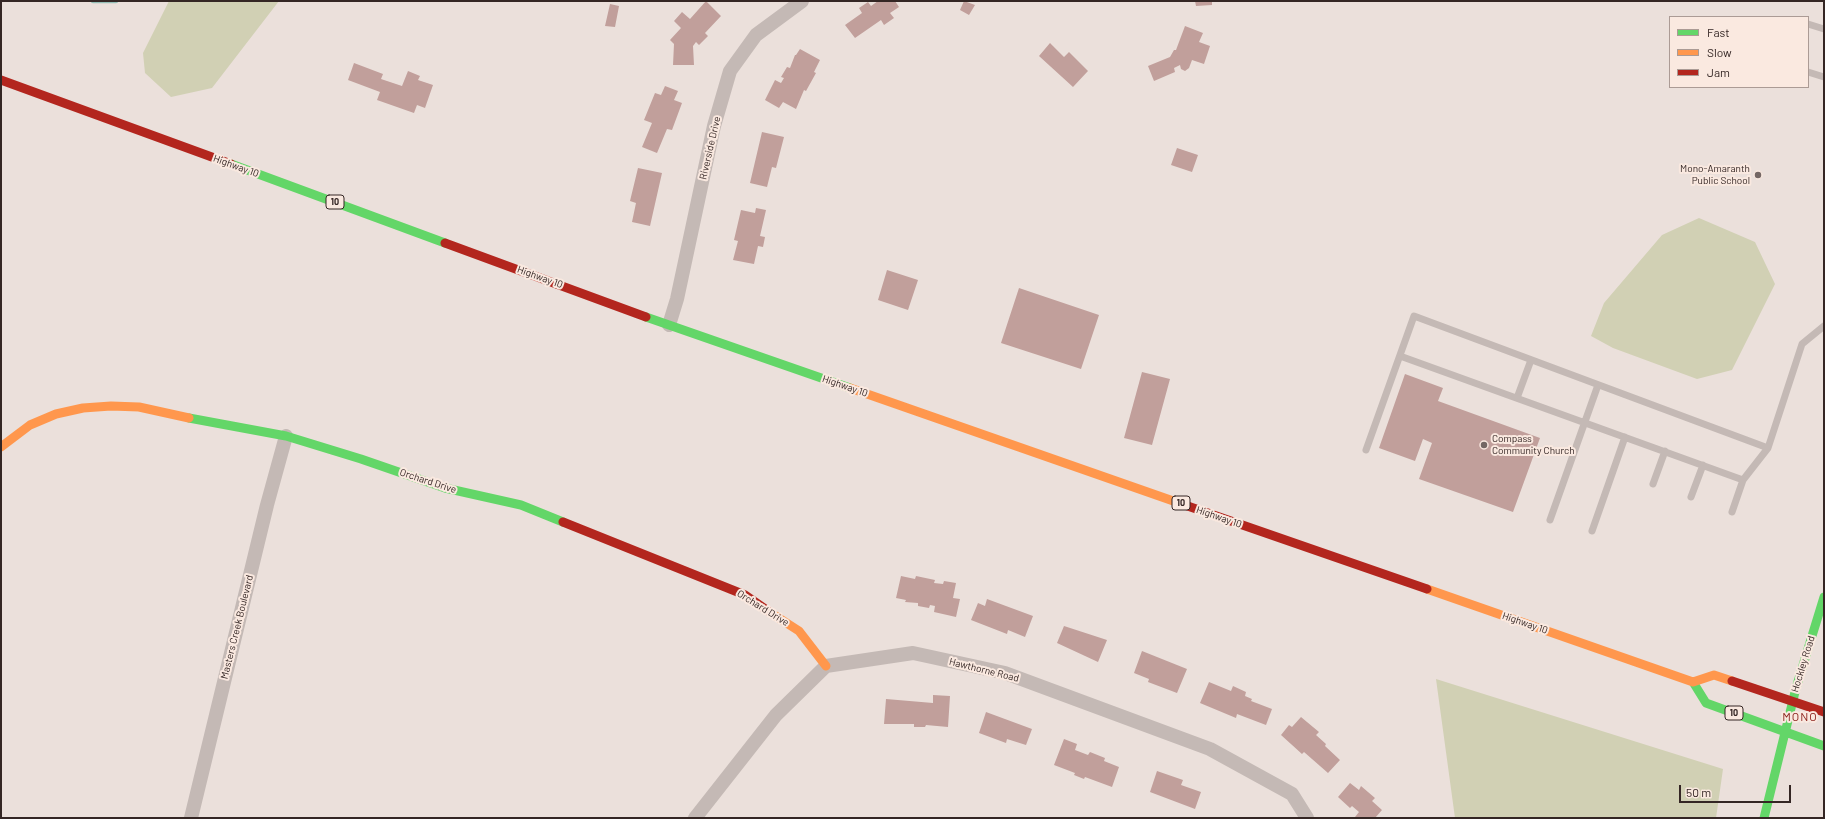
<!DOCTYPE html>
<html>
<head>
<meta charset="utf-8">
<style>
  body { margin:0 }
  #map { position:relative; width:1825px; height:819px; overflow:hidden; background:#ebe0db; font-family:Barlow,sans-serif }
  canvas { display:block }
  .frame { position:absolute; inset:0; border:2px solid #342624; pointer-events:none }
  .legend { position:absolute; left:1669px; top:16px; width:140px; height:72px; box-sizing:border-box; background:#fae9e0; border:1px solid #ab9b95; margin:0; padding:5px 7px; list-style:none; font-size:12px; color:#342624 }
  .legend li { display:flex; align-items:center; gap:8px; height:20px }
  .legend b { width:20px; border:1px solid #ab9b95 }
  .scale { position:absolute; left:1679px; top:785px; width:112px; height:18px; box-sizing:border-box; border:2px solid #342624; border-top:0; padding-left:5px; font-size:12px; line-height:14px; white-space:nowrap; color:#342624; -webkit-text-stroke:3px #fae9e0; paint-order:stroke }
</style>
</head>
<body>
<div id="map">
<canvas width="1825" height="819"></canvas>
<div class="frame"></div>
<ul class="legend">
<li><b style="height:5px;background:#63d668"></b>Fast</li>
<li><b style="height:5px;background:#ff974d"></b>Slow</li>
<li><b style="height:5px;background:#b3261e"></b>Jam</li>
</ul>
<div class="scale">50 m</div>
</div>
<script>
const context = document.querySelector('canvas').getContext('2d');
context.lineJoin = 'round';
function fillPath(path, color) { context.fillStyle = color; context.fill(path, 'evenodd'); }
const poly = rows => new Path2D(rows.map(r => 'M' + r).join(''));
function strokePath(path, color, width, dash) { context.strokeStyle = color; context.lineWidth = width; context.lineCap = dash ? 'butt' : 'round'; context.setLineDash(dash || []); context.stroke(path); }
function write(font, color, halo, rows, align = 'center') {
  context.font = font + ' Barlow,sans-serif'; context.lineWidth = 4; context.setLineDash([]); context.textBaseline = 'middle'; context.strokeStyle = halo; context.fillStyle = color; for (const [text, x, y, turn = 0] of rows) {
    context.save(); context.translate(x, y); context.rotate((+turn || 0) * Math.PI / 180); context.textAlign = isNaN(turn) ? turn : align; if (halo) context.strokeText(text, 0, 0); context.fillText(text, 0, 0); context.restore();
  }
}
fillPath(poly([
  [169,1,279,1,212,88,171,97,145,73,143,53],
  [1699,218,1755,242,1775,284,1732,370,1697,379,1613,348,1591,336,1604,303,1662,235],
  [1436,679,1723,769,1716,818,1455,818]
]), '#d1d0b4');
strokePath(poly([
  [93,1,116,1]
]), '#96bfb7', 4.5);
fillPath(poly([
  [706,1,721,16,705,33,708,36,699,45,696,42,693,46,694,65,673,65,674,44,670,40,681,28,674,21,682,12,690,19],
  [878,1,895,1,899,7,890,13,894,18,884,25,881,20,855,38,845,25,862,13,859,8,868,2,871,6],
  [964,1,975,5,969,15,960,10],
  [1195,1,1212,1,1212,5,1196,6],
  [610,4,619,6,615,27,605,26],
  [1185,26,1203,33,1199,42,1210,46,1204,64,1192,60,1189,68,1185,71,1181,69,1180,65,1174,68,1175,72,1154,81,1148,66,1170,57,1174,50,1176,50],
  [1050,43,1064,57,1069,52,1088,71,1073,87,1039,56],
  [800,49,820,60,814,72,816,73,806,91,804,90,796,109,783,102,779,108,765,100,775,80,781,83,784,78,781,77,787,67,790,68,795,55,796,55],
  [354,63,383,74,381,79,402,86,408,71,420,76,418,80,433,85,425,108,417,105,414,113,377,100,380,92,348,80],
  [665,86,678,91,674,100,682,103,672,130,667,129,657,153,642,147,652,123,644,120,655,93,661,95],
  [762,132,784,137,776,168,772,167,767,187,750,183],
  [1177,148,1198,155,1192,172,1171,165],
  [638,168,662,173,650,226,632,222,636,203,630,201],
  [756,208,766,210,760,236,765,237,763,247,758,246,754,264,733,260,738,241,734,240,741,210,755,213],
  [887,270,918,280,908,310,878,300],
  [1019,288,1099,315,1081,369,1001,343],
  [1142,372,1170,379,1152,445,1124,438],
  [1405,374,1443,388,1438,401,1540,438,1513,512,1419,479,1432,443,1423,439,1415,461,1379,448],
  [901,576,915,579,916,576,935,580,934,583,943,584,944,581,956,583,953,598,960,599,956,617,934,612,935,606,930,605,929,608,918,606,918,603,905,602,906,600,896,598],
  [987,599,1033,616,1025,637,1008,630,1007,634,971,620,978,603,985,606],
  [1064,626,1107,640,1098,662,1057,643],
  [1142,651,1187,669,1177,693,1148,682,1149,679,1134,673],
  [1209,682,1231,691,1233,686,1246,692,1245,696,1252,699,1251,701,1272,709,1266,725,1237,714,1236,718,1200,703],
  [933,695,950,696,948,727,926,725,925,727,914,727,914,724,884,724,886,699,933,703],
  [986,712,1032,729,1026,745,1007,739,1006,743,979,733],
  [1301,717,1319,732,1316,735,1326,744,1325,746,1340,760,1328,773,1304,752,1302,754,1281,735,1289,725,1292,727],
  [1064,739,1077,744,1075,750,1088,755,1090,752,1105,758,1104,761,1119,767,1112,787,1085,777,1084,779,1074,775,1075,773,1054,765],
  [1157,771,1183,780,1181,785,1201,792,1195,809,1150,792],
  [1350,783,1359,790,1361,786,1375,798,1372,801,1382,810,1375,818,1357,818,1355,817,1359,812,1352,806,1350,808,1338,797]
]), '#c19f9b');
strokePath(poly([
  [1808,24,1824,29],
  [1808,72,1824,77],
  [1400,356,1743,480],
  [1517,398,1531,360],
  [1366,450,1414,316,1768,448],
  [1653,484,1665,451],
  [1691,497,1703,465],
  [1732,512,1743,480,1768,448,1802,344,1824,326],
  [1550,520,1598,385],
  [1592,531,1625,437]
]), '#c4b9b5', 7);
strokePath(poly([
  [669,325,677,299,714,126,730,71,756,35,802,1],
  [191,818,267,505,286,436],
  [695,818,776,715,826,666,913,653,1005,673,1210,749,1292,794,1307,818]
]), '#c4b9b5', 14);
strokePath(poly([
  [231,164,445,243],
  [646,317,850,388],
  [189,418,286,436,361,459,445,488,521,505,563,522],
  [1693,682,1706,703,1824,746],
  [1764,818,1796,688,1824,597]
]), '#63d668', 9);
strokePath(poly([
  [850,388,1179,503],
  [1,447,30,425,56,414,83,408,111,406,139,407,189,418],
  [1427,589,1693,682,1714,675,1732,681],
  [771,613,799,631,826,666]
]), '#ff974d', 9);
strokePath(poly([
  [1,80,231,164],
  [445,243,646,317],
  [1179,503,1427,589],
  [563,522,745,595,771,613],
  [1732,681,1824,712]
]), '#b3261e', 9);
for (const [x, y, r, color] of [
  [1758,175,4,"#746764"],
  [1484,445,4,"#746764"]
]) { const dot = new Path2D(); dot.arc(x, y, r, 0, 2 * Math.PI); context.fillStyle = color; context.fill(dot); strokePath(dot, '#fae9e0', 1.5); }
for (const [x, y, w] of [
  [335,202,18],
  [1181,503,18],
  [1734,713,18]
]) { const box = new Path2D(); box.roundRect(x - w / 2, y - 7, w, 14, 3); context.fillStyle = '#fae9e0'; context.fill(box); strokePath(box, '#342624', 1); }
write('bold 9px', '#342624', null, [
  ["10",335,202],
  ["10",1181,503],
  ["10",1734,713]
]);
write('10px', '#342624', '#fae9e0', [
  ["Riverside Drive",710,148,-77],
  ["Highway 10",236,166,20],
  ["Highway 10",540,277,20],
  ["Highway 10",845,386,19],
  ["Orchard Drive",428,481,18],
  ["Highway 10",1219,517,19],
  ["Orchard Drive",763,608,32],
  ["Highway 10",1525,623,19],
  ["Masters Creek Boulevard",237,627,-76],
  ["Hockley Road",1803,664,-73],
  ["Hawthorne Road",984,670,14]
]);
write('10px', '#342624', '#fae9e0', [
  ["Mono-Amaranth",1750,169],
  ["Public School",1750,181],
  ["Compass",1492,439,"left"],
  ["Community Church",1492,451,"left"]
], 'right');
context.letterSpacing = '1px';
write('12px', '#881d17', '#fae9e0', [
  ["MONO",1800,717]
]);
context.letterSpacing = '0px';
</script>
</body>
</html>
